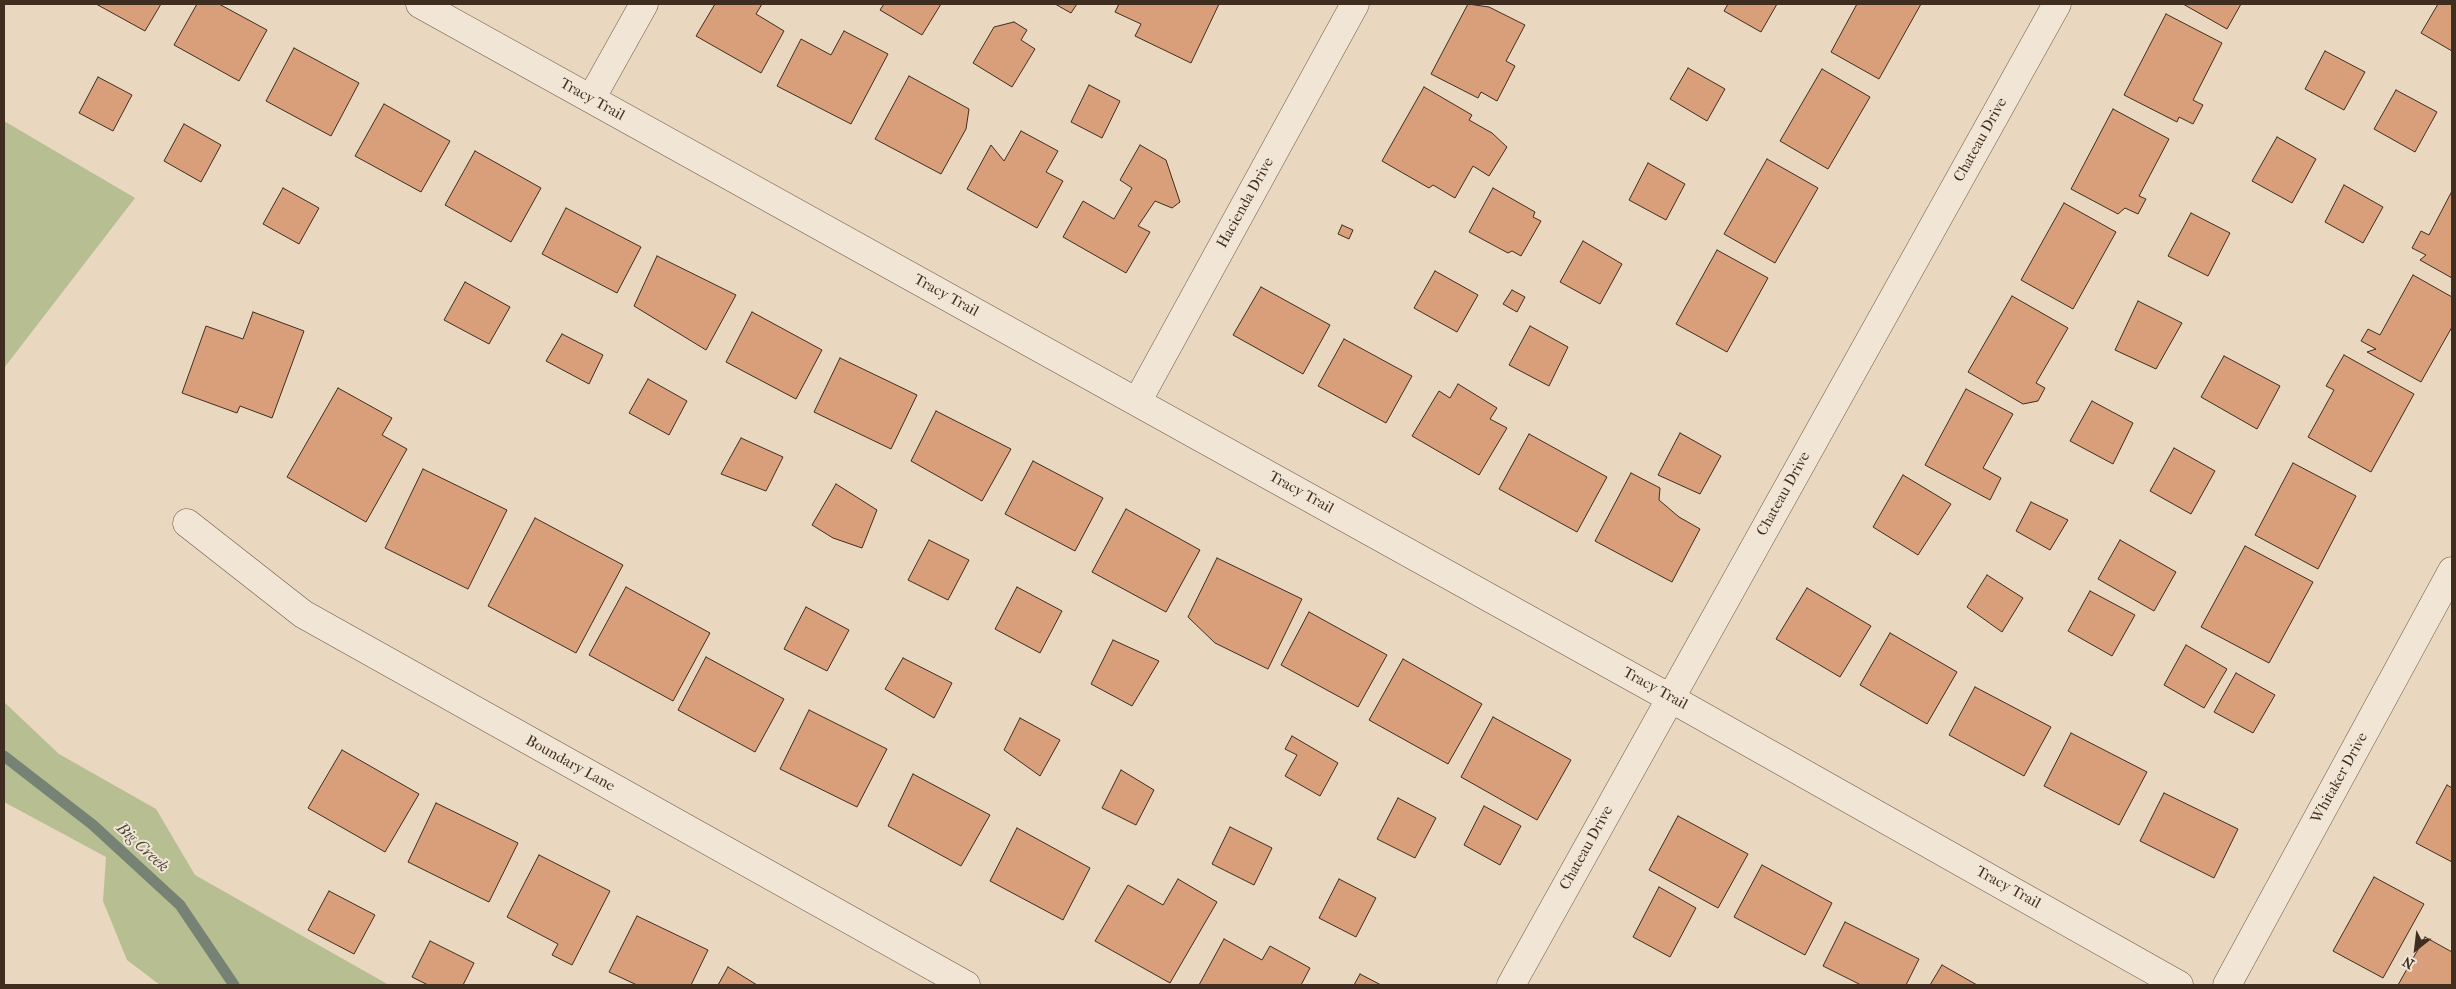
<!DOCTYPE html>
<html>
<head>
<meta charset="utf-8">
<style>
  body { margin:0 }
  #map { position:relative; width:2456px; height:989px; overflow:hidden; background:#e9d7bf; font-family:"IM FELL French Canon",serif }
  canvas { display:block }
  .frame { position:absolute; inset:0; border:5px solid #3f2e1f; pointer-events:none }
  .north { position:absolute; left:2391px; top:924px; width:50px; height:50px; -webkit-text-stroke:4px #f1e5d5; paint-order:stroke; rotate:209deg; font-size:14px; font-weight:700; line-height:20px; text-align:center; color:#3f2e1f }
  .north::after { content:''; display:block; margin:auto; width:18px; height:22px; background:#3f2e1f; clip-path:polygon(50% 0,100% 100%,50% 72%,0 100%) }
</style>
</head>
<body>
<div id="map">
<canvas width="2456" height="989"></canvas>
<div class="frame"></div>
<div class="north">N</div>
</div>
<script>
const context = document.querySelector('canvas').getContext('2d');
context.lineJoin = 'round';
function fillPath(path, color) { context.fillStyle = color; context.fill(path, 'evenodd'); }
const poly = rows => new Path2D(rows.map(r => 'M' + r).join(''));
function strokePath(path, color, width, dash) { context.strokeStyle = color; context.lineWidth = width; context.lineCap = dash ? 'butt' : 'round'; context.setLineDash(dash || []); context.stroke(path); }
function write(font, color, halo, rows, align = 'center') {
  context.font = font + ' "IM FELL French Canon",serif'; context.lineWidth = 4; context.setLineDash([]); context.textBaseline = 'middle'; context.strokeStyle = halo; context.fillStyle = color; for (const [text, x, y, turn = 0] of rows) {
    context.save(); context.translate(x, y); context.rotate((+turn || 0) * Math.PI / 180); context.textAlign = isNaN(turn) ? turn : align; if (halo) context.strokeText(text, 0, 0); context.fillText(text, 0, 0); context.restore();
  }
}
fillPath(poly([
  [4,121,135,198,4,368],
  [4,702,59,754,156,809,195,875,389,985,160,985,127,960,103,901,106,857,4,802]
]), '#b6be92');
strokePath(poly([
  [4,756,93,825,180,905,234,985]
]), '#758274', 11);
const building = poly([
  [96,4,161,4,145,31,96,4],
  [197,4,219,4,267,30,239,81,174,45,197,4],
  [715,4,762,4,756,14,784,31,761,73,696,36,715,4],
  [884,4,941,4,922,35,880,10,884,4],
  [1055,4,1077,4,1071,13,1055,4],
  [1119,4,1219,4,1191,63,1135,36,1141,24,1115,12,1119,4],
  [1468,4,1489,7,1525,25,1506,61,1515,66,1497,101,1481,92,1478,98,1431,74,1468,4],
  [1728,4,1777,4,1761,32,1724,11,1728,4],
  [1857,4,1921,4,1879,79,1831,52,1857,4],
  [2183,4,2241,4,2227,29,2183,4],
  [2438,4,2452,4,2452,51,2421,33,2438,4],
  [2166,14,2222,43,2193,100,2203,105,2193,124,2179,117,2177,122,2124,95,2166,14],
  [1014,22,1027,30,1021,40,1035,49,1012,87,973,63,994,27,1014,22],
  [844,31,888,54,851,124,777,86,801,39,831,55,844,31],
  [294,48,359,83,331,136,266,101,294,48],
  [2325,51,2365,72,2344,110,2305,89,2325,51],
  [1688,68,1725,89,1707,121,1670,99,1688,68],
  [1822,69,1870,97,1828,169,1780,141,1822,69],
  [909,76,969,109,966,129,941,174,875,139,909,76],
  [98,77,132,95,113,131,79,113,98,77],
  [1089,85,1120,101,1102,138,1071,122,1089,85],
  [1424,87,1472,115,1469,120,1492,133,1507,147,1489,176,1473,166,1455,198,1433,185,1429,188,1382,161,1424,87],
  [2396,90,2437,112,2415,152,2374,129,2396,90],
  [384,104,450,141,421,192,355,156,384,104],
  [2113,109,2169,139,2139,196,2146,199,2138,214,2125,208,2118,214,2071,189,2113,109],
  [184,124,221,145,201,182,164,161,184,124],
  [1021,131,1058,151,1046,172,1063,181,1037,228,967,189,991,145,1004,161,1021,131],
  [2277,137,2316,159,2292,203,2252,181,2277,137],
  [1140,145,1166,160,1180,202,1172,208,1155,201,1138,226,1150,232,1126,273,1063,237,1083,201,1114,219,1132,188,1120,180,1140,145],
  [475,151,541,188,511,242,445,205,475,151],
  [1767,159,1818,188,1775,263,1724,234,1767,159],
  [1648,163,1685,184,1666,220,1629,200,1648,163],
  [2344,185,2383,207,2363,243,2325,222,2344,185],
  [283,188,319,208,299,244,263,224,283,188],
  [1493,188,1535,212,1533,217,1541,221,1521,256,1512,251,1508,253,1469,232,1493,188],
  [2452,191,2452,278,2420,260,2426,255,2412,248,2421,231,2429,235,2452,191],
  [2064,203,2116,232,2073,309,2021,280,2064,203],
  [566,208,641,247,617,293,542,254,566,208],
  [2191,213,2230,233,2208,276,2168,256,2191,213],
  [1342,225,1353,230,1349,239,1338,234,1342,225],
  [1583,241,1622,264,1600,304,1560,282,1583,241],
  [1717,250,1768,278,1727,352,1676,324,1717,250],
  [657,256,736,295,706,350,634,306,657,256],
  [1435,271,1478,295,1457,332,1414,308,1435,271],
  [2413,275,2452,297,2452,327,2421,382,2367,352,2376,349,2361,341,2368,329,2380,335,2413,275],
  [465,282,510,307,489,344,444,320,465,282],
  [1261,287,1330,325,1303,374,1233,335,1261,287],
  [1512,290,1525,297,1517,312,1503,304,1512,290],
  [2012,296,2068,328,2036,383,2045,388,2038,401,2023,404,1968,372,2012,296],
  [2138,301,2182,323,2156,369,2115,350,2138,301],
  [253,312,304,331,272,418,240,406,237,413,182,393,206,326,243,339,253,312],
  [752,312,822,350,796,399,726,362,752,312],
  [1530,326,1568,347,1549,386,1509,365,1530,326],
  [562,334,603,355,589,384,546,361,562,334],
  [1344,339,1412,376,1386,423,1318,386,1344,339],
  [2344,355,2414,394,2371,472,2308,437,2334,390,2326,386,2344,355],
  [2224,356,2280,386,2257,429,2201,397,2224,356],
  [840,358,917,395,891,449,814,412,840,358],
  [648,379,687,401,669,435,629,413,648,379],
  [1458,384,1497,408,1490,419,1507,428,1479,475,1412,436,1439,391,1450,398,1458,384],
  [338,388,392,418,382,435,407,449,366,522,287,477,338,388],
  [1966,389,2013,414,1983,468,2001,478,1990,500,1925,465,1966,389],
  [2092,401,2133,423,2113,464,2070,441,2092,401],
  [936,411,1011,449,982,501,911,461,936,411],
  [1680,433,1721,456,1700,494,1658,475,1680,433],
  [1529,434,1607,477,1577,532,1499,489,1529,434],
  [741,438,783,457,766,491,721,474,741,438],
  [2174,448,2215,471,2191,514,2150,491,2174,448],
  [1033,461,1103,498,1075,551,1005,514,1033,461],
  [2293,463,2356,496,2318,569,2255,535,2293,463],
  [423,469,507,510,468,589,385,548,423,469],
  [1631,473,1660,488,1659,500,1679,517,1700,529,1672,582,1595,541,1631,473],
  [1903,475,1951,504,1918,555,1873,527,1903,475],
  [836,484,877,510,862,548,833,538,812,525,836,484],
  [2031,502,2068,520,2050,550,2016,531,2031,502],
  [1126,509,1200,550,1166,612,1092,572,1126,509],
  [535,518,623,565,576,653,488,606,535,518],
  [929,540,969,560,948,600,908,580,929,540],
  [2120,540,2176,572,2154,611,2098,579,2120,540],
  [2245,546,2313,582,2269,663,2201,627,2245,546],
  [1217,558,1302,599,1268,669,1215,643,1188,617,1217,558],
  [1987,575,2023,598,2002,632,1967,607,1987,575],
  [626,587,710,633,673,701,589,655,626,587],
  [1017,587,1062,611,1040,653,995,629,1017,587],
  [1807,588,1871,626,1840,677,1776,639,1807,588],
  [2090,591,2135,615,2112,656,2068,631,2090,591],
  [806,607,849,630,827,671,784,649,806,607],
  [1309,612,1387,655,1358,707,1281,665,1309,612],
  [1890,633,1957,672,1927,724,1860,685,1890,633],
  [1113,640,1159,661,1132,706,1091,684,1113,640],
  [2186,645,2227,669,2204,708,2164,685,2186,645],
  [706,657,784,699,755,752,678,710,706,657],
  [903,658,952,683,934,718,885,689,903,658],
  [1403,659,1482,704,1448,764,1369,720,1403,659],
  [2236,673,2275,695,2253,733,2214,712,2236,673],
  [1975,687,2051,727,2024,776,1949,735,1975,687],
  [809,710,887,749,857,807,780,769,809,710],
  [1493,717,1571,760,1537,820,1461,777,1493,717],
  [1020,718,1060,740,1040,776,1004,750,1020,718],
  [2071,733,2147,772,2119,825,2044,786,2071,733],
  [1292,736,1338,763,1320,796,1285,776,1297,755,1285,749,1292,736],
  [342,750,419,794,385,852,308,808,342,750],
  [1121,770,1154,790,1136,825,1102,808,1121,770],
  [913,774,990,815,961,866,888,826,913,774],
  [2447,785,2452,788,2452,862,2416,843,2447,785],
  [2164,793,2238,829,2214,878,2140,841,2164,793],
  [1398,798,1436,818,1415,858,1377,839,1398,798],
  [436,803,518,843,489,902,408,862,436,803],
  [1484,806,1521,826,1500,865,1464,845,1484,806],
  [1678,816,1748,854,1718,908,1649,870,1678,816],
  [1230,827,1272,848,1254,885,1212,864,1230,827],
  [1017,828,1090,868,1063,920,990,881,1017,828],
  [539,855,610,891,572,965,552,955,558,944,507,917,539,855],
  [1762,865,1832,903,1805,955,1734,917,1762,865],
  [2374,877,2424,904,2383,978,2333,951,2374,877],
  [1178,879,1217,902,1170,983,1095,941,1128,885,1163,905,1178,879],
  [1339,879,1376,898,1356,937,1319,918,1339,879],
  [1659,887,1696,908,1670,957,1633,937,1659,887],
  [329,891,375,915,354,954,308,930,329,891],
  [637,916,708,950,691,985,637,985,609,972,637,916],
  [1845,922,1919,959,1906,985,1861,985,1823,966,1845,922],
  [2425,937,2452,952,2452,985,2398,985,2425,937],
  [1224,939,1262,960,1270,946,1310,968,1301,985,1199,985,1224,939],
  [430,941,474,963,463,985,428,985,412,977,430,941],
  [1942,965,1977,985,1930,985,1942,965],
  [728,967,757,985,718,985,728,967],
  [1360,974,1381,985,1354,985,1360,974]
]);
fillPath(building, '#d99f7b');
strokePath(building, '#3f2e1f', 1);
const minor = poly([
  [420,4,1670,698,2179,985],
  [591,99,644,4],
  [1137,402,1355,4],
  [187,523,303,614,966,985],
  [1511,985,2057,4],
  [2227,985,2452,571]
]);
strokePath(minor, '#6a5847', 29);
strokePath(minor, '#f1e5d5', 28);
write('15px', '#3f2e1f', '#f1e5d5', [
  ["Tracy Trail",592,100,29],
  ["Chateau Drive",1981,140,-61],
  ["Hacienda Drive",1246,203,-61],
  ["Tracy Trail",946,296,29],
  ["Tracy Trail",1301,493,29],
  ["Chateau Drive",1784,494,-61],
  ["Tracy Trail",1655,689,29],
  ["Boundary Lane",570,764,29],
  ["Whitaker Drive",2340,778,-61],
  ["Chateau Drive",1587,848,-61],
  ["Tracy Trail",2008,888,29]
]);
write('italic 16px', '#514a3b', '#f1e5d5', [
  ["Big Creek",142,848,43]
]);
</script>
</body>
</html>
